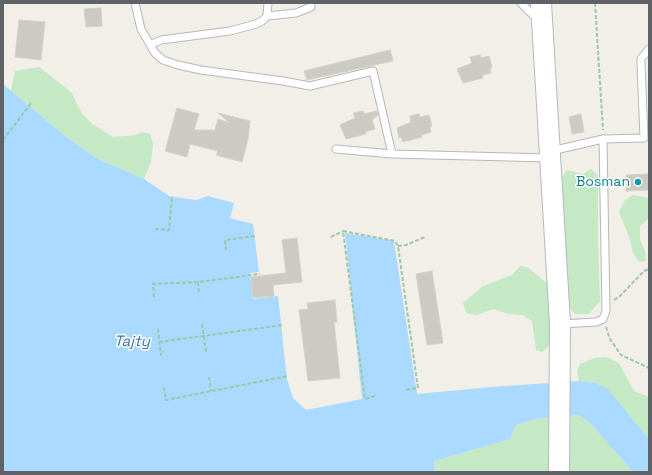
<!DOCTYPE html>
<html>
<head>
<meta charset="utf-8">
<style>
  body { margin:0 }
  #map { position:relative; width:652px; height:475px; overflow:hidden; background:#f1efe8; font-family:"Space Grotesk",sans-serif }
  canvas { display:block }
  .frame { position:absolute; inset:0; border:4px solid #5f6368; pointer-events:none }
</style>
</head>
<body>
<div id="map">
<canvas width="652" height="475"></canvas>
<div class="frame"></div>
</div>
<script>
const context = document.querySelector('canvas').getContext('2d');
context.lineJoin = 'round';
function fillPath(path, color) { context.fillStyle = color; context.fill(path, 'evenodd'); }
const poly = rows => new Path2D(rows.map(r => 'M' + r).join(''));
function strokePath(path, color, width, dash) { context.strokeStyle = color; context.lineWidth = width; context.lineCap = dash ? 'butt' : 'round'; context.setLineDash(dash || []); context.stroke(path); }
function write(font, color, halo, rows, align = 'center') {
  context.font = font + ' "Space Grotesk",sans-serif'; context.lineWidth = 3; context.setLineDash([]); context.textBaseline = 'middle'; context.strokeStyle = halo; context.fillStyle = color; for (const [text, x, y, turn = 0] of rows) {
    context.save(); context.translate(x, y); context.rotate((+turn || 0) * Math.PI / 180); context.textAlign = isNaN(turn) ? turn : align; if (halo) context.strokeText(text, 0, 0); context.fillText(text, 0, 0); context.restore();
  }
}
fillPath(poly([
  [39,67,71,92,81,112,91,123,113,137,136,135,142,132,150,134,153,144,151,162,144,179,96,158,64,135,11,91,15,71],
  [591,169,598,175,598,245,600,301,589,314,575,314,568,306,561,178,567,170,583,174],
  [633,195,649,198,649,219,640,226,640,239,645,251,646,261,639,262,633,253,629,237,619,212,624,201],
  [520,266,527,267,547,283,552,330,550,345,542,352,536,350,532,321,523,315,509,314,493,309,477,315,466,313,463,303,483,286,512,275],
  [606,357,619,363,634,391,649,397,649,439,608,389,596,383,579,381,577,371,580,364,595,358],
  [579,415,591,424,633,472,435,472,434,461,509,439,516,425,540,418]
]), '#c5e8c5');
fillPath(poly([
  [3,84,64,135,96,158,144,179,169,196,196,200,208,196,234,203,230,218,253,224,259,272,250,273,253,299,278,296,287,379,293,398,306,410,362,399,345,233,394,241,417,394,491,387,579,381,596,383,608,389,649,439,649,472,633,472,591,424,579,415,540,418,516,425,510,439,434,461,435,472,3,472]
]), '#aadaff');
const building = poly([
  [101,8,102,26,86,27,84,9,101,8],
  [19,20,45,22,41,60,15,57,19,20],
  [390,50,393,61,307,80,304,71,390,50],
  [480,55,481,58,489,56,492,67,490,68,491,73,482,75,483,78,463,83,457,69,472,63,470,57,480,55],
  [177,108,199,114,194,130,215,130,218,119,230,123,218,113,250,121,248,139,242,162,216,155,218,151,190,144,187,157,165,151,177,108],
  [363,111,364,114,377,111,378,115,372,120,375,129,365,132,366,134,346,139,340,125,355,118,353,113,363,111],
  [419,114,420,117,429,115,432,126,430,127,431,132,421,135,422,137,403,142,401,137,399,138,397,128,411,122,410,116,419,114],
  [581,114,584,132,572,134,569,117,581,114],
  [649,174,649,190,626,191,626,175,649,174],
  [297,238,302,282,273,285,274,296,253,298,251,277,286,273,282,240,297,238],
  [432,271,443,343,427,345,416,274,432,271],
  [335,300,337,322,334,322,340,378,308,381,299,310,308,309,307,303,335,300]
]);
fillPath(building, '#cccac5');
strokePath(building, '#d6d1c6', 1);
const lane = poly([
  [135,3,141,29,155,53,163,60,178,65,201,70,283,81,310,86,373,71,392,154],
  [521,3,538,20],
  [267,16,296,13,311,7,311,3],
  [150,45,161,40,230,31,256,24,262,21,267,16,268,3],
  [336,149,392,154,549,158],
  [551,151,603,139,644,138,641,64,641,59,649,49],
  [561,324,596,322,603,319,606,311,603,139]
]);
const secondary = poly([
  [541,3,560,324,559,472]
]);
strokePath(lane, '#b5b8bc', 9);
strokePath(secondary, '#b6babf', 22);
strokePath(poly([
  [595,3,603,130],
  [3,140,32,102],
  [155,229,169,230,172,197],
  [331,237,343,231],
  [398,246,406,245,425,237],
  [226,250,225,240,255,236],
  [198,282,199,294],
  [154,297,153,284,198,282,260,274],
  [614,300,619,297,644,271,649,269],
  [202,324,206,352],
  [606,327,610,339,621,355,649,368],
  [158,329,161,356],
  [159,342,283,325],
  [209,377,211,391],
  [164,387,166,400,288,376],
  [375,396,365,399,343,231,395,241,398,246,418,388,405,390]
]), '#9cc7a9', 2, [4, 2]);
strokePath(lane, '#fff', 7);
strokePath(secondary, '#fff', 20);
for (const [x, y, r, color] of [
  [638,182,4,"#0f9aa8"]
]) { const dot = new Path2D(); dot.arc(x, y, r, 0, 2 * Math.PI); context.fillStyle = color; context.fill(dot); strokePath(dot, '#fff', 1.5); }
write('14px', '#0d838f', '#fff', [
  ["Bosman",630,182]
], 'right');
write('italic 15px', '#4174aa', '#fff', [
  ["Tajty",132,342]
]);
</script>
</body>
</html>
